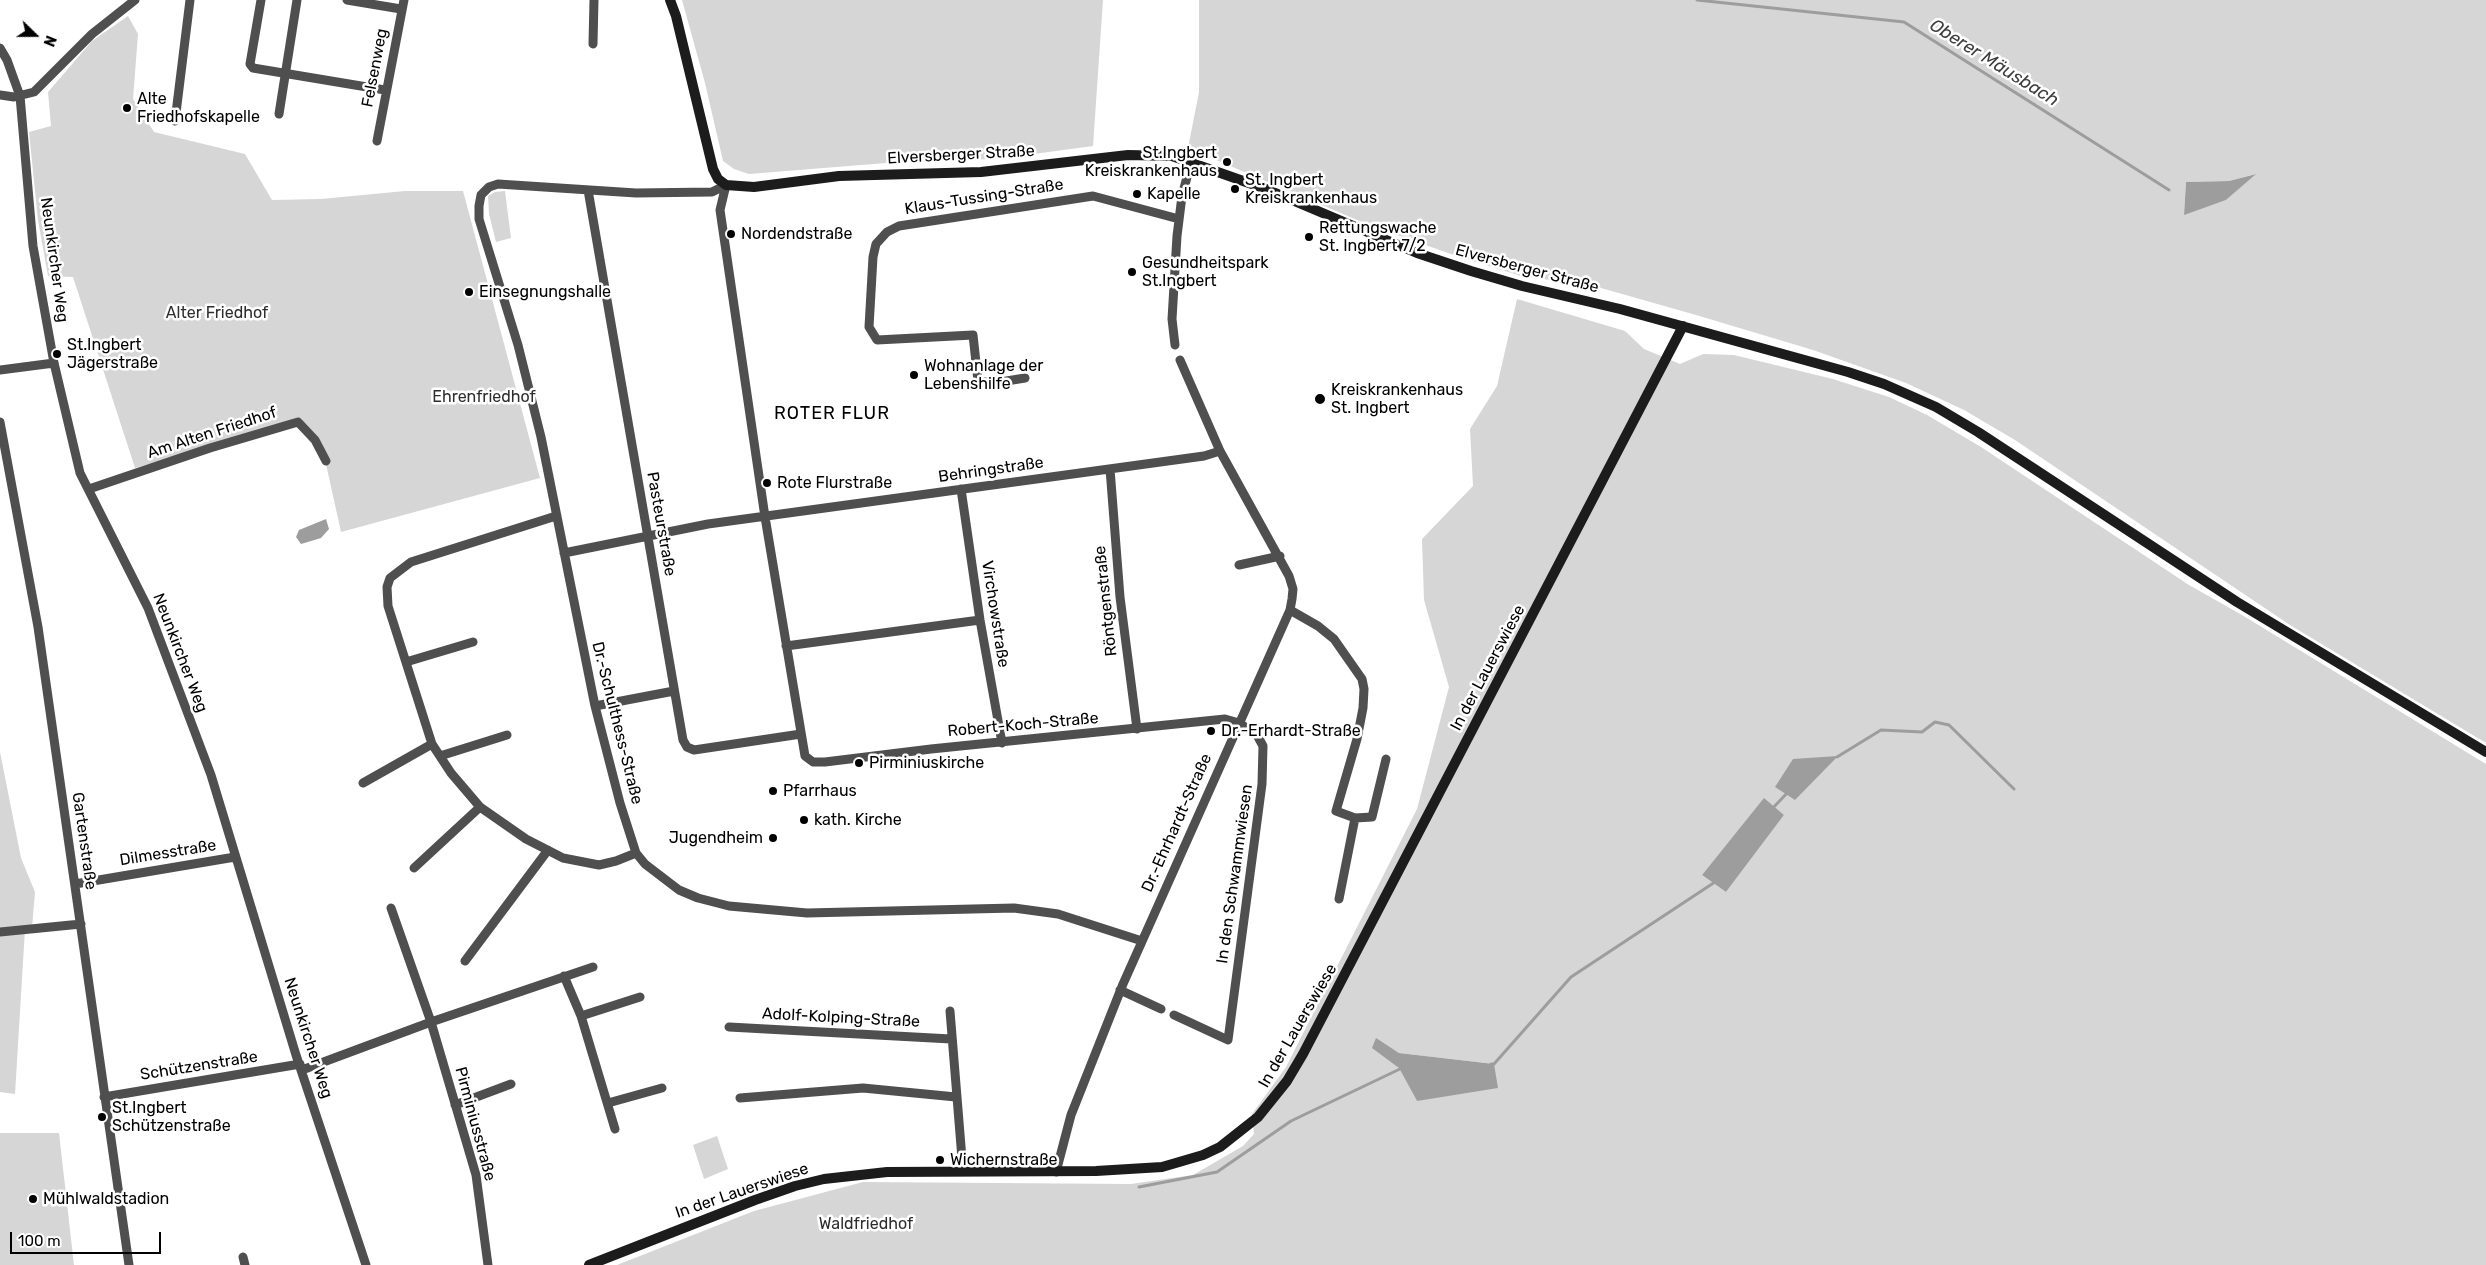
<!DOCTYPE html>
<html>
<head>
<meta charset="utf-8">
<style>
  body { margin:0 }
  #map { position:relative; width:2486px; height:1265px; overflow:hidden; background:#fff; font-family:Rubik,sans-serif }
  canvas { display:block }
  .north { position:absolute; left:10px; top:10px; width:50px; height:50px; -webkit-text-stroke:4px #fff; paint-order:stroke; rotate:112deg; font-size:14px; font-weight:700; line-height:20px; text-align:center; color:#000 }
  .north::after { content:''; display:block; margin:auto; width:18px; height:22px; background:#000; clip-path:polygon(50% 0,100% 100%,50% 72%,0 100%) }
  .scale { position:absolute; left:10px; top:1232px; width:151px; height:22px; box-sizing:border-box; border:2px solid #000; border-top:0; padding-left:6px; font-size:15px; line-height:18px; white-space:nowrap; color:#000; -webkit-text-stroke:4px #fff; paint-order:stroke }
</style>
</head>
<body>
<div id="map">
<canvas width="2486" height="1265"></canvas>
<div class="north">N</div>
<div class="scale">100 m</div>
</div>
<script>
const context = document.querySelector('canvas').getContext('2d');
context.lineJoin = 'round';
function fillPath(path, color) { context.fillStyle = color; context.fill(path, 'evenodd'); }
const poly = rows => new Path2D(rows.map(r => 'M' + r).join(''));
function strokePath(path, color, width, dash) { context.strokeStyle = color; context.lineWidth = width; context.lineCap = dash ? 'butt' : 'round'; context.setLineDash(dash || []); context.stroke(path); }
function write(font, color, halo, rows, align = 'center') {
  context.font = font + ' Rubik,sans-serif'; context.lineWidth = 5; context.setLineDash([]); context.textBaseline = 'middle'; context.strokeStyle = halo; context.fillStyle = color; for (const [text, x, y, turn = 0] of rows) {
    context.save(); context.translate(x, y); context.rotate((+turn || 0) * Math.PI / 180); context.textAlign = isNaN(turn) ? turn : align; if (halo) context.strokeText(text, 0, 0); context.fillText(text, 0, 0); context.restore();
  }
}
fillPath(poly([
  [682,0,1103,0,1093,146,997,159,911,161,749,174,734,169,723,161,705,83],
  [1199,0,2486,0,2486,743,2290,625,2015,440,1964,410,1906,383,1813,350,1696,315,1594,286,1521,276,1448,253,1369,225,1188,148,1199,92],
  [2255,174,2226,200,2184,214,2186,182,2229,181],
  [128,16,138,34,133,99,154,132,245,154,272,200,321,199,405,191,463,191,540,478,341,532,324,455,298,421,135,468,73,277,48,276,38,220,29,132,51,126,48,92,92,41],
  [505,191,511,238,496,242,489,214,488,196,495,192],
  [1517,299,1625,331,1644,349,1680,364,1703,354,1734,355,1833,379,1889,397,1927,415,1981,447,2189,585,2242,615,2486,764,2486,1265,617,1265,754,1211,863,1182,1131,1184,1193,1175,1243,1146,1254,1134,1252,1114,1286,1067,1417,809,1449,687,1424,600,1422,539,1473,486,1470,429,1497,386],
  [1764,799,1784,815,1726,892,1702,875],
  [1376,1039,1399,1053,1494,1064,1417,1101,1399,1068],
  [0,752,21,858,35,892,32,928,25,929,15,1094,0,1092],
  [0,1133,59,1133,74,1265,0,1265],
  [717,1136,728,1169,704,1179,693,1145]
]), '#d6d6d6');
fillPath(poly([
  [2256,174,2226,200,2184,215,2186,182,2229,181],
  [326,519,329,529,321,538,301,544,296,537,299,530],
  [1838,756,1795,800,1775,787,1793,759],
  [1764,798,1784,815,1726,892,1702,875],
  [1376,1038,1399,1053,1494,1064,1498,1088,1417,1101,1399,1068,1372,1048]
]), '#9d9d9d');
strokePath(poly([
  [1697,0,1904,22,2169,190],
  [1837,757,1881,730,1922,732,1935,722,1949,725,2014,789],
  [1771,810,1789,791],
  [1491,1064,1494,1064,1571,977,1715,882],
  [1139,1187,1217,1172,1291,1121,1402,1068]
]), '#9d9d9d', 3);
strokePath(poly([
  [261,0,250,64,253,68,385,90],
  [347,0,401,9],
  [593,44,594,0],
  [0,48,7,60,20,96,33,246,54,363,80,473,148,608,211,775,296,1055,366,1265],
  [0,95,14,97,34,92,92,34,135,0],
  [279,114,297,0],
  [175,121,190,0],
  [377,141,404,0],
  [726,185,712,192,636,193,498,184,489,187,481,195,479,206,479,219,518,345,541,437,595,706,620,803,636,853,645,864,679,890,698,898,729,906,807,913,1014,908,1058,914,1142,941],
  [726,185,720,210,765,517,805,756,813,762,825,762,931,749,1225,719,1239,723,1257,735,1263,746,1262,784,1228,1040,1174,1015],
  [588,190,683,740,687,747,694,750,801,734],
  [1175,345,1172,319,1177,236,1182,196,1191,162],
  [0,370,54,363],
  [1025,378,994,383,978,381,973,335,877,340,869,327,873,257,876,244,887,232,899,226,1093,196,1179,219],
  [0,422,38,627,129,1265],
  [1110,469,1120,597,1137,729],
  [89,489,210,448,298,422,315,440,326,461],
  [961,489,980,620,1002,743],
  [556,516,411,562,390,578,387,587,388,606,432,744,451,773,480,807,526,839,563,858,599,865,616,861,636,853],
  [564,553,708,524,1204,456,1220,451],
  [1239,565,1280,556],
  [1290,610,1318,626,1334,639,1362,679,1364,689,1363,708,1357,739,1336,811,1355,818,1372,817,1386,759],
  [786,646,980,620],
  [406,662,473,642],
  [595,706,674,691],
  [440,756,507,735],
  [363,783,432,744],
  [414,868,480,807],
  [75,884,235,857],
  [1339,899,1355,818],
  [391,908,431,1022,476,1175,488,1265],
  [0,932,81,924],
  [465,961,548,850],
  [564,976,581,1016,615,1129],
  [1120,990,1161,1009],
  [950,1011,963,1171],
  [581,1016,640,997],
  [729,1027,951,1039],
  [302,1070,431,1022,593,967],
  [104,1097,300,1064],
  [740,1098,863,1088,956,1097],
  [608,1103,662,1088],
  [455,1105,511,1084],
  [1056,1172,1071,1115,1123,984,1290,610,1292,599,1293,589,1289,576,1220,451,1180,360],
  [243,1257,245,1265]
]), '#4f4f4f', 9);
strokePath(poly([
  [670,0,676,16,713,169,718,179,726,185,754,187,839,176,981,172,1128,155,1172,156,1266,189,1417,253,1471,271,1522,286,1620,309,1848,372,1884,384,1936,407,1978,432,2237,602,2486,752],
  [589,1265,755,1200,795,1186,824,1179,887,1172,1096,1171,1162,1167,1203,1155,1220,1147,1258,1117,1287,1081,1303,1054,1683,326]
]), '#1c1c1c', 10);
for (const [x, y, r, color] of [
  [127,108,5,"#000"],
  [1227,162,5,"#000"],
  [1235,189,5,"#000"],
  [1137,194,5,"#000"],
  [731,234,5,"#000"],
  [1309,237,5,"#000"],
  [1132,272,5,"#000"],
  [469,292,5,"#000"],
  [57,354,5,"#000"],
  [914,375,5,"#000"],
  [1320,399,6,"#000"],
  [767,483,5,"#000"],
  [1211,731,5,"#000"],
  [859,763,5,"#000"],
  [773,791,5,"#000"],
  [804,820,5,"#000"],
  [773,838,5,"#000"],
  [102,1117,5,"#000"],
  [940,1160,5,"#000"],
  [33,1199,5,"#000"]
]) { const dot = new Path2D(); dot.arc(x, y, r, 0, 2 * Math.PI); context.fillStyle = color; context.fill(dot); strokePath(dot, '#fff', 2); }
write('16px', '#000', '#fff', [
  ["Felsenweg",375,68,-79],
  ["Elversberger Straße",961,155,-3],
  ["Klaus-Tussing-Straße",984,197,-9],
  ["Neunkircher Weg",54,260,82],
  ["Elversberger Straße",1527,269,15],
  ["Am Alten Friedhof",212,433,-18],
  ["Behringstraße",991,470,-8],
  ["Pasteurstraße",661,524,80],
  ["Röntgenstraße",1106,601,-96],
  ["Virchowstraße",995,614,81],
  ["Neunkircher Weg",180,653,69],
  ["In der Lauerswiese",1488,668,-62],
  ["Dr.-Schulthess-Straße",617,723,76],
  ["Robert-Koch-Straße",1023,725,-5],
  ["Dr.-Ehrhardt-Straße",1177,823,-66],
  ["Gartenstraße",84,841,82],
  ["Dilmesstraße",168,853,-9],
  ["In den Schwammwiesen",1235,874,-82],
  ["Adolf-Kolping-Straße",841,1018,3],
  ["In der Lauerswiese",1298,1026,-60],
  ["Neunkircher Weg",308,1038,72],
  ["Schützenstraße",199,1066,-9],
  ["Pirminiusstraße",475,1124,75],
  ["In der Lauerswiese",742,1191,-19]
]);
write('16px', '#000', '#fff', [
  ["Alte",137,99],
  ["Friedhofskapelle",137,117],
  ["St.Ingbert",1217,153,"right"],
  ["Kreiskrankenhaus",1217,171,"right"],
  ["St. Ingbert",1245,180],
  ["Kreiskrankenhaus",1245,198],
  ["Kapelle",1147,194],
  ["Rettungswache",1319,228],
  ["St. Ingbert 7/2",1319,246],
  ["Nordendstraße",741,234],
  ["Gesundheitspark",1142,263],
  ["St.Ingbert",1142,281],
  ["Einsegnungshalle",479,292],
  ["St.Ingbert",67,345],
  ["Jägerstraße",67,363],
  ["Wohnanlage der",924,366],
  ["Lebenshilfe",924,384],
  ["Kreiskrankenhaus",1331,390],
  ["St. Ingbert",1331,408],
  ["Rote Flurstraße",777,483],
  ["Dr.-Erhardt-Straße",1221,731],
  ["Pirminiuskirche",869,763],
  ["Pfarrhaus",783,791],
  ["kath. Kirche",814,820],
  ["Jugendheim",763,838,"right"],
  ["St.Ingbert",112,1108],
  ["Schützenstraße",112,1126],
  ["Wichernstraße",950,1160],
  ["Mühlwaldstadion",43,1199]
], 'left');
write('16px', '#2d2d2d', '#fff', [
  ["Alter Friedhof",217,313],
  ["Ehrenfriedhof",484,397],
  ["Waldfriedhof",866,1224]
]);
write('italic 18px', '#3e3e3e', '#fff', [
  ["Oberer Mäusbach",1994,63,32]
]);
context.letterSpacing = '1px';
write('18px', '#000', '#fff', [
  ["ROTER FLUR",832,414]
]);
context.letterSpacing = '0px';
</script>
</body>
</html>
